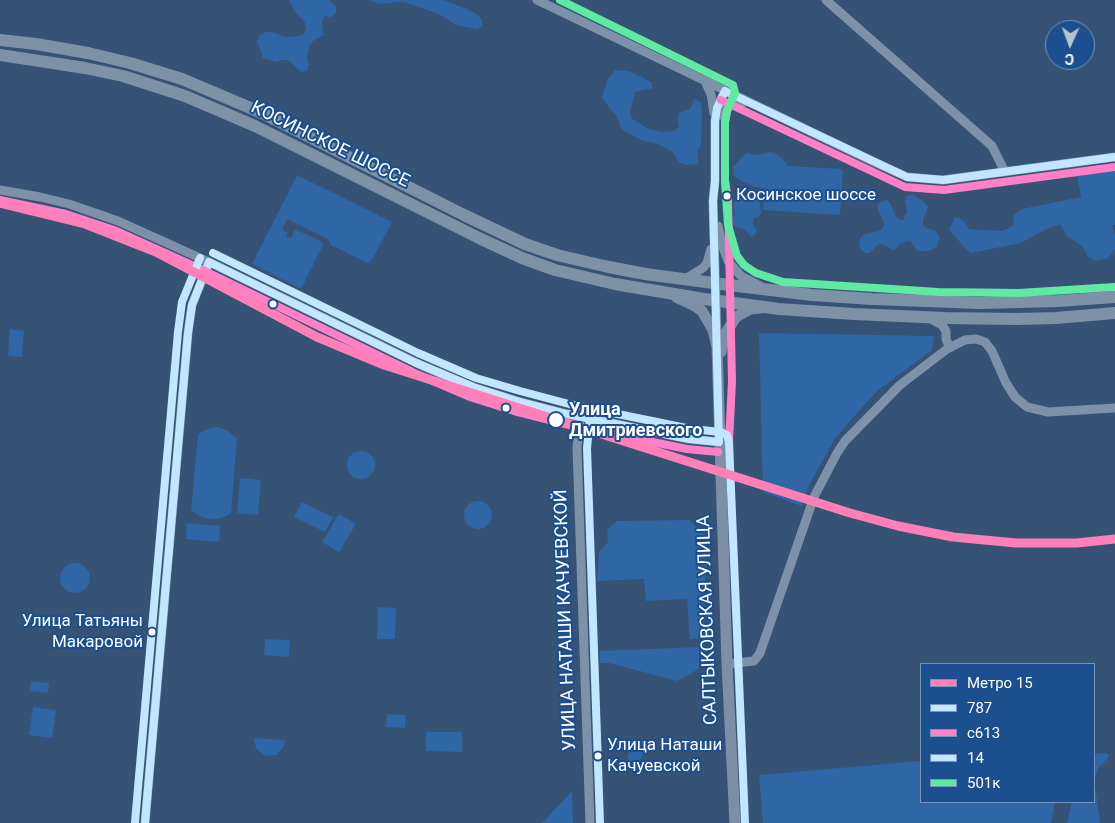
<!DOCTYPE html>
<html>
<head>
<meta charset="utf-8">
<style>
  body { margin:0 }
  #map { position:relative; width:1115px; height:823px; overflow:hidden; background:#365274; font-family:Roboto,sans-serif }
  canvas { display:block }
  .legend { position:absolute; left:920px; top:663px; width:175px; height:140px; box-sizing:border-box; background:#1b4f8f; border:1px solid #7695bc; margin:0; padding:6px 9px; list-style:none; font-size:15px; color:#fff }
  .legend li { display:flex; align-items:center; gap:10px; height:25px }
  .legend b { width:25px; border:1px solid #7695bc }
  .north { position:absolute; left:1045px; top:20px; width:50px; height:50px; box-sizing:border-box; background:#1b4f8f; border:1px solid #7695bc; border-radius:50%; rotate:182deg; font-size:14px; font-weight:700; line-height:20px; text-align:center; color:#fff }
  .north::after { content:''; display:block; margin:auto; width:18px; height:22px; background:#b9c2ce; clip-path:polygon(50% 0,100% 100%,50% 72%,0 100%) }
</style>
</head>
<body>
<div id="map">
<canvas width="1115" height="823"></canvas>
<ul class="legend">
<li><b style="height:6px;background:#ff80b8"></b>Метро 15</li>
<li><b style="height:6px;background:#c2e6ff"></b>787</li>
<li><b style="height:6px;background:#ff80c6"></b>с613</li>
<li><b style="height:6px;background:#c2e6ff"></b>14</li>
<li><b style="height:6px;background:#60e9a3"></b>501к</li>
</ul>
<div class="north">С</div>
</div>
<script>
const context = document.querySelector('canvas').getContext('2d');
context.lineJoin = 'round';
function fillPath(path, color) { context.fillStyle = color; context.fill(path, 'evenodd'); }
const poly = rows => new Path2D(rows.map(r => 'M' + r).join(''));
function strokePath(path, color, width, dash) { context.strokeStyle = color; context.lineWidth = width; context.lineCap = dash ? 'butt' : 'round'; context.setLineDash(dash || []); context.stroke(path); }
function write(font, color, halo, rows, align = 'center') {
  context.font = font + ' Roboto,sans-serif'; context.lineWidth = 4; context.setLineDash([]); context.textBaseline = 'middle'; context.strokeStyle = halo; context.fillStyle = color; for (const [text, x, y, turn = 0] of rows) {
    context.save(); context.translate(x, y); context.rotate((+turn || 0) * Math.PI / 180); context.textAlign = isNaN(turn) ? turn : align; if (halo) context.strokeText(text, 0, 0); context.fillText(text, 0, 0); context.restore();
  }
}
fillPath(poly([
  [289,0,329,0,336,7,336,13,331,17,325,16,322,22,324,35,313,41,309,46,307,59,309,65,307,71,301,72,288,60,282,60,276,62,263,58,257,41,259,36,265,32,272,32,285,37,298,36,304,34,306,28,305,22,296,13],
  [368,0,443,0,467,9,478,15,482,20,482,27,476,29,456,25,439,14,407,3,400,2,380,4],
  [615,70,628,71,640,76,651,82,653,88,635,92,630,111,631,118,648,129,661,132,674,131,679,126,677,120,679,113,691,108,694,98,700,102,702,108,701,145,698,151,698,164,685,165,679,162,672,151,656,143,643,141,621,129,617,117,602,98,607,80],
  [771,152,775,153,784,160,788,166,843,169,840,215,763,210,765,188,754,187,738,179,734,176,733,167,746,153,756,155],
  [1115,170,1115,225,1112,225,1115,236,1115,249,1108,258,1095,261,1088,257,1083,247,1067,236,1060,224,1044,230,1021,243,970,253,949,230,955,217,963,220,969,229,1002,231,1013,226,1014,214,1022,209,1081,197,1077,175],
  [297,175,392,222,372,260,368,263,332,246,328,239,287,219,282,230,288,233,286,237,291,238,295,229,322,242,323,245,301,289,252,264],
  [908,195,913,195,922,200,928,207,923,220,923,224,925,228,934,230,938,234,940,238,937,247,929,251,920,251,916,250,911,242,907,241,899,244,896,249,892,250,885,245,880,244,876,246,870,253,865,253,859,247,860,238,863,235,881,230,884,226,884,222,877,208,878,204,886,200,890,202,895,215,898,219,903,220,907,212,905,198],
  [738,200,747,202,756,200,760,203,761,213,758,217,754,218,753,223,757,231,755,235,751,237,745,230,736,227,733,224,732,219,735,214,733,203],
  [10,329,24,331,22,357,8,356],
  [759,333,934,336,932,350,877,391,836,437,809,485,802,506,763,492],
  [217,427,226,430,237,438,231,514,221,518,210,519,202,517,191,511,198,434,210,428],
  '347 465a14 14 0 1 1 28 0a14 14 0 1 1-28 0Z',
  [240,478,261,480,258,515,237,513],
  '464 515a14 14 0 1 1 28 0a14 14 0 1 1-28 0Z',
  [302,502,333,517,325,532,294,517],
  [339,514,356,524,339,552,322,542],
  [689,520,706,537,707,565,703,596,704,638,690,639,687,599,646,601,644,579,597,581,599,552,608,542,607,530,617,521],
  [187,523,220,526,219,542,186,539],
  '60 578a15 15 0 1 1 30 0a15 15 0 1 1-30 0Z',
  [378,607,396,608,395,639,377,639],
  [265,639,290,640,289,657,264,655],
  [699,647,699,669,677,681,609,663,600,663,600,651],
  [31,681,49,683,48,693,30,691],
  [33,707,56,710,52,738,29,735],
  [387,714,406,715,405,728,386,727],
  [426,732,462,732,462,752,426,751],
  [254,738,285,740,284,746,277,755,265,756,256,749],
  [649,742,649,752,644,752,634,772,628,769,628,753,633,752,633,743],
  [1106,753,1109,755,1107,759,1099,767,1094,779,1100,823,1067,823,1072,802,1094,802,1094,754],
  [921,761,921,802,1055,802,1051,823,763,823,759,775],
  [572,791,573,823,542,823]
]), '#2f66a5');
strokePath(poly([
  [537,0,876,163,907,177,943,180,1115,157],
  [826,0,992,146,1005,172],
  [705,81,711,94,714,113],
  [717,117,724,107,730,104,745,102],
  [0,190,40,197,69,204,118,221,209,262,423,366,473,387,517,401,567,414,689,439,719,442],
  [718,226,722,245,728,261,741,276,762,287],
  [685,279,703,268,707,263,711,249],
  [931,319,942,325,946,331,946,339,950,348],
  [717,337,713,201,715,181,715,121,717,108,725,91],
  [580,417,577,448,590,823],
  [727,664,754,661,760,653,814,497,837,453,845,441,900,385,947,349,965,340,976,339,985,342,992,351,1006,383,1015,397,1027,407,1048,412,1115,408],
  [145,823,188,333,192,305,209,262]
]), '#7d92a8', 9);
strokePath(poly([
  [676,297,695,306,702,311,713,330,717,347,727,664,735,823],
  [721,352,723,337,736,317,750,309,761,308]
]), '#7d8ea7', 11);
strokePath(poly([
  [0,40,36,44,88,53,130,63,182,79,260,112,464,215,525,244,557,255,604,266,645,274,721,284,812,295,872,299,980,303,1058,301,1115,297],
  [0,55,85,68,123,76,185,96,255,126,481,239,522,258,555,270,615,284,704,299,779,309,854,314,945,318,1017,319,1056,318,1115,313]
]), '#7e92a7', 12);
strokePath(poly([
  [209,262,414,362,473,387,517,401,567,414,689,439,719,442],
  [719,442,713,201,715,181,715,121,717,108,725,91,907,177,943,180,1115,157],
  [145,823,188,333,192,305,209,262]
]), '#c2e6ff', 8);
strokePath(poly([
  [721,100,905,187,944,190,1115,167],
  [0,200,66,214,114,230,205,271,419,375,470,397,514,411,565,424,687,449,718,452],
  [729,442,732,381,728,200,725,180,725,122,727,111,734,95]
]), '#ff80c6', 8);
strokePath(poly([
  [213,253,418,353,476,378,520,391,569,404,691,429,721,432,727,435,729,442,745,823],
  [590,418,587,448,600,823],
  [135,822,178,332,182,302,200,258]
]), '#c2e6ff', 8);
strokePath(poly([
  [560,0,733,85,735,93,727,111,725,122,725,181,728,225,737,256,744,265,756,273,783,282,938,292,1019,293,1114,287]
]), '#60e9a3', 8);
strokePath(poly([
  [0,203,85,224,156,252,317,337,384,365,850,513,898,526,953,537,1016,543,1077,543,1115,539]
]), '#ff80b8', 9);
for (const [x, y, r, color] of [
  [727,196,4.5,"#fff"],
  [273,304,4.5,"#fff"],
  [506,408,4.5,"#fff"],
  [556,420,8,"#fff"],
  [152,632,4.5,"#fff"],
  [598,756,4.5,"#fff"]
]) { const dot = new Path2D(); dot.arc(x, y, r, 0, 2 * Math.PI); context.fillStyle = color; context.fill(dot); strokePath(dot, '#1b4f8f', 2); }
write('17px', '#fff', '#1b4f8f', [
  ["Косинское шоссе",736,196],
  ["Улица Татьяны",143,622,"right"],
  ["Макаровой",143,643,"right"],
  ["Улица Наташи",607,746],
  ["Качуевской",607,767]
], 'left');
write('18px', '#fff', '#1b4f8f', [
  ["КОСИНСКОЕ ШОССЕ",330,145,26],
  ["УЛИЦА НАТАШИ КАЧУЕВСКОЙ",566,620,-92],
  ["САЛТЫКОВСКАЯ УЛИЦА",708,620,-92]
]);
write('bold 18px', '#fff', '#1b4f8f', [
  ["Улица",569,410],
  ["Дмитриевского",569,431]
], 'left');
</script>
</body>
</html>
